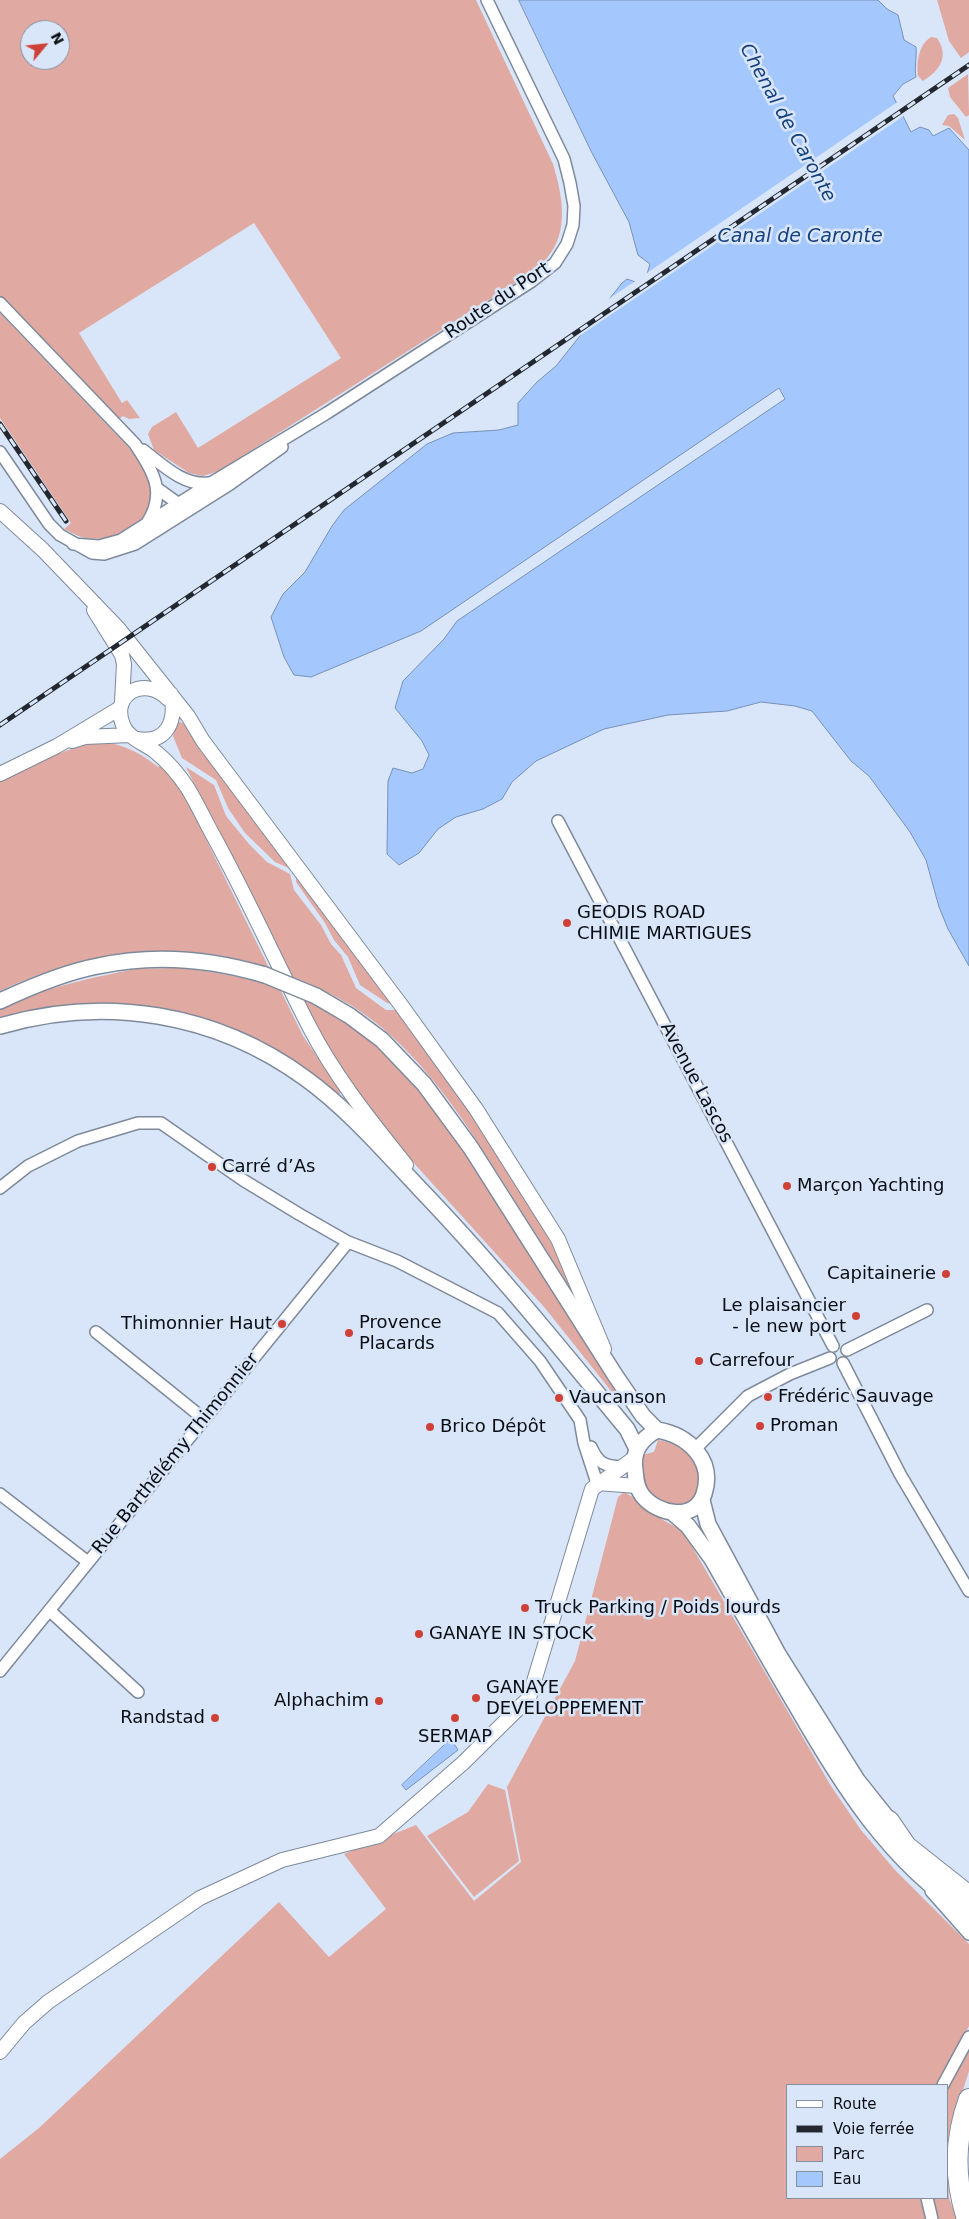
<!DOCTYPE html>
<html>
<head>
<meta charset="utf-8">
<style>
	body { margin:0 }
	#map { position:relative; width:969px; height:2219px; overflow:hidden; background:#d9e6f9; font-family:"DejaVu Sans",sans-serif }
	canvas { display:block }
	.legend { position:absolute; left:786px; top:2084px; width:162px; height:115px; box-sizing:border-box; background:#d9e6f9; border:1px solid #868f9d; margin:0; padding:6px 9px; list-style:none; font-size:15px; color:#090d13 }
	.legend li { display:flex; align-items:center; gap:10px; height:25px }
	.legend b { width:25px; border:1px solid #868f9d }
	.north { position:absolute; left:20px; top:20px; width:50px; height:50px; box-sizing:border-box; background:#d9e6f9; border:1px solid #868f9d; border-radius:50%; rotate:62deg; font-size:14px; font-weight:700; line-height:20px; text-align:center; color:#090d13 }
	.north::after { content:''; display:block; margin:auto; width:18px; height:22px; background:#cf4137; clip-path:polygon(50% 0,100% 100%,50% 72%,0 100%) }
</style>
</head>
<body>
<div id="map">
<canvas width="969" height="2219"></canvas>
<ul class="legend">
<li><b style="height:6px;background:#fff"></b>Route</li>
<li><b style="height:6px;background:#232830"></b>Voie ferrée</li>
<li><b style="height:14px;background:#e0a9a1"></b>Parc</li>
<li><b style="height:14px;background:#a4c8fd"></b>Eau</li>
</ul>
<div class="north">N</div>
</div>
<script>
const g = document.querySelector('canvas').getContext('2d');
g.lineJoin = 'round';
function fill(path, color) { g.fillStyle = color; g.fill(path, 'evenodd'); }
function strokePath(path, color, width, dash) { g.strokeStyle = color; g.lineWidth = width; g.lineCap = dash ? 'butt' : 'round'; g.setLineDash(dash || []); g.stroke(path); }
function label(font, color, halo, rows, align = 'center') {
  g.font = font + ' "DejaVu Sans",sans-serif'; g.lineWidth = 5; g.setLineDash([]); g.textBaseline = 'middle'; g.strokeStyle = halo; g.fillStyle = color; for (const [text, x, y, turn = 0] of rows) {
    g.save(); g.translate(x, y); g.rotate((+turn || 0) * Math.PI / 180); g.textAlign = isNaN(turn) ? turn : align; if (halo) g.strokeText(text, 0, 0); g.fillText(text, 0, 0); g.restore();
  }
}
fill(new Path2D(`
	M0,0H476L553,164C562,194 570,231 547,258C541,265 531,271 523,278L233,462L216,472L203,476L189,473L154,450L148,434L152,427L176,412L198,448L341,358L254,223L79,333L122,403L127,400L140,418L129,419L123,416L119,419L0,297ZM30,30H60V60H30Z
	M937,0H969V52L961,58L949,41Z
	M931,37L937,38C950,57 939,71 923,81L918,76C916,63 919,44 931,37Z
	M968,74L969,115L966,117L950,97L948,88Z
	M954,114L958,118L965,140L949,126L942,125L948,115Z
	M0,313L133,452C142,466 154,484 152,502C147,530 111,542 86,538C78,537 71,532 64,529L71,523L0,418Z
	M178,721L184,724L291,869L275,862L245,833L228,808L216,780L182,758L173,736Z
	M110,740V743C129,747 143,755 158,767L161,764L181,788L269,968C178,937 86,951 0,991V782C36,765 70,744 110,740Z
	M186,767L214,785L226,816L249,844L267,862L290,874L294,890L321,925L331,944L341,955L356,988L386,1010H396C438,1067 479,1125 517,1185C537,1218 557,1250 571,1285L569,1286C546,1250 523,1213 500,1177C464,1120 426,1061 371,1019C346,1000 318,987 288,975Z
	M296,876L392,1004L387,1003L360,985L348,957L334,940L325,923L296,882Z
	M176,968C212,971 245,977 280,989L303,1036L341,1092L338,1095L163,1011L0,1020V1008L53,988L92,978L135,969Z
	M301,998L346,1020L382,1048L410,1076L470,1158L622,1401L615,1396L545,1308L383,1129L334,1060Z
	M658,1440C680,1443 700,1459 698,1483C697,1488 697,1495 694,1498C680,1511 661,1506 650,1492C642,1481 639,1469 642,1455L654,1452Z
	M624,1492L638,1500L663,1520L683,1531L831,1786L861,1830L895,1870L969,1944V2026L939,2085H788V2198H922L928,2219H0V2159L39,2128L279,1902L329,1957L386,1909L344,1854L416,1825L474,1901L521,1862L507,1787L575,1661L618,1497Z
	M488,1784L505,1790L519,1861L474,1897L427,1836L468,1812Z
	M969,2046V2071L954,2118L948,2152V2087Z
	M948,2171L949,2198L957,2219H936L931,2198H948Z`), '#e0a9a1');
const water = new Path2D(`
	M519,0H878L887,9L898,15L904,40L916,47C917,58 914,67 916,77L903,84L893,96L911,132L920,127L929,130L933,136L949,128L969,150V966L948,929L939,907L926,860L910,832L869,776L851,761L812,711L795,706L761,702L727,711L668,715L604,729L536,761L512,782L502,799L483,809L456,817L438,829L419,853L399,865L387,854L388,781L393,768L412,773L423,769L429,755L422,741L395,708L403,681L444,639L457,621L785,399L779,388L421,631L311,677L294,675L284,657L271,617L283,594L305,572L332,526L344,510L427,444L453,433L499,430L518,425V403L537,382L556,366L622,283L627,279L641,284L647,274L650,264L638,255L629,222L592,153Z
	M451,1739L458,1750L406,1790L402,1785Z`);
fill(water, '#a4c8fd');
strokePath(water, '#7690b7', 1);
fill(new Path2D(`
	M899,101L905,115L575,339L604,302L637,280L640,281L644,275Z`), '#d9e6f9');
const minor = new Path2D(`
	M0,303L135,444C153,472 167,492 147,523
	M143,450C163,465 183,486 209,483
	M0,452L49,524L60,535L92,553L104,554L135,544L230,484L282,447
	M158,489L183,507
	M73,544L99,546L121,540L211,483L327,413L532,281L555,263L567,244L573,225L574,206L570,183L564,159L487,0
	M558,821L833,1346
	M0,1188L28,1166L78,1141L138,1123H161L243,1180L299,1214L348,1242L397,1261L498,1313L540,1361L580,1420L584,1443L597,1483
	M96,1332L204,1419
	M847,1350L927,1310
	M843,1363L900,1474L969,1591
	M591,1447C598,1463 604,1466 621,1467
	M695,1449L748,1396L790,1374L830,1358
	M0,1494L88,1562
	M50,1611L138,1692
	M0,1671L348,1242
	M931,1891L969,1934
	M943,2085L969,2037
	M927,2198L932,2219`);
const tertiary = new Path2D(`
	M0,511L43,550L118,628L188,716L203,741L401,1005L476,1109L558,1239L604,1349
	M94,610L122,655L124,664L122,702
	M168,699C145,675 110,694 123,725C128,739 147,744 157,753C169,763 179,775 187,787C197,803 205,821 214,837C248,899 277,964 309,1026C335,1077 371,1121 406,1165
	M137,739C167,744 177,721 171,694
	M72,741L85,737L130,735
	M0,774L57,746L120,708
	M597,1483L637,1486
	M0,2052L24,2023L48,2002L200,1898L282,1860L379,1836L463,1763L529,1698L592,1489L633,1459`);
const secondary = new Path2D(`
	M316,996L350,1016L382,1040L424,1084L471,1148L615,1375L643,1416L657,1430
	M0,1001C30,987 66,972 98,966C153,954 211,959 265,975
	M0,1026C105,995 216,1013 305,1078C348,1109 384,1151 420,1189C494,1266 560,1348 627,1429L637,1449
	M657,1430C688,1435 715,1460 704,1494C695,1522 657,1515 642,1495C636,1487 636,1479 635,1470C632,1451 641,1439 657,1430Z
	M702,1500L708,1524L778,1654L857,1780L896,1829
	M673,1513L688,1526L712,1559C740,1608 768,1658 797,1707C841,1784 891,1864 967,1912`);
const motorway = new Path2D(`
	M889,1821L906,1846L969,1896
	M959,1907L969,1916
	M967,2219C954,2178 954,2140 969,2099`);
strokePath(minor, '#7e8a9b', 14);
strokePath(tertiary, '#7e8a9b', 16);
strokePath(secondary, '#7e8a9b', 18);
strokePath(motorway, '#7e8a9b', 22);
strokePath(minor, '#fff', 11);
strokePath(tertiary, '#fff', 14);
strokePath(secondary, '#fff', 15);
strokePath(motorway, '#fff', 20);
const rail = new Path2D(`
	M0,424L66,521
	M0,725L969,65`);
strokePath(rail, '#232830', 5);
strokePath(rail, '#d9e6f9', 3, [9]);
const secondaryBridge = new Path2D(`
	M265,975L316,996`);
strokePath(secondaryBridge, '#7e8a9b', 18, []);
strokePath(secondaryBridge, '#fff', 15);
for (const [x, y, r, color] of [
	[567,923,5,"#cf4137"],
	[212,1167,5,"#cf4137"],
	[787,1186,5,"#cf4137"],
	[946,1274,5,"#cf4137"],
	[856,1316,5,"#cf4137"],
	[282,1324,5,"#cf4137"],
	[349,1333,5,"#cf4137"],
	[699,1361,5,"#cf4137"],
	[768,1397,5,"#cf4137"],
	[559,1398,5,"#cf4137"],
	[760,1426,5,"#cf4137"],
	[430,1427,5,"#cf4137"],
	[525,1608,5,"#cf4137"],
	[419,1634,5,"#cf4137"],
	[476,1698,5,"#cf4137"],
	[379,1701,5,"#cf4137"],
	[215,1718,5,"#cf4137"],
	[455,1718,5,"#cf4137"]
]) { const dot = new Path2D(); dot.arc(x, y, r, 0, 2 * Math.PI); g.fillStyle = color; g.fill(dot); strokePath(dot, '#d9e6f9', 2); }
label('18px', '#090d13', '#d9e6f9', [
	["Route du Port",498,301,-34],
	["Avenue Lascos",696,1083,62],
	["Rue Barthélémy Thimonnier",176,1454,-51]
]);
label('18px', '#090d13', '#d9e6f9', [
	["GEODIS ROAD",577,913],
	["CHIMIE MARTIGUES",577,934],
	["Carré d’As",222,1167],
	["Marçon Yachting",797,1186],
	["Capitainerie",936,1274,"right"],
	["Le plaisancier",846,1306,"right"],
	["- le new port",846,1327,"right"],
	["Provence",359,1323],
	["Placards",359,1344],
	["Thimonnier Haut",272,1324,"right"],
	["Carrefour",709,1361],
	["Frédéric Sauvage",778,1397],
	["Vaucanson",569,1398],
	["Proman",770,1426],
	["Brico Dépôt",440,1427],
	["Truck Parking / Poids lourds",535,1608],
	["GANAYE IN STOCK",429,1634],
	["GANAYE",486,1688],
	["DEVELOPPEMENT",486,1709],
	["Alphachim",369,1701,"right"],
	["Randstad",205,1718,"right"],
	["SERMAP",455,1737,"center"]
], 'left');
label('italic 19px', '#16417f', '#d9e6f9', [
	["Chenal de Caronte",787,123,61],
	["Canal de Caronte",800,237]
]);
</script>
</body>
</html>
